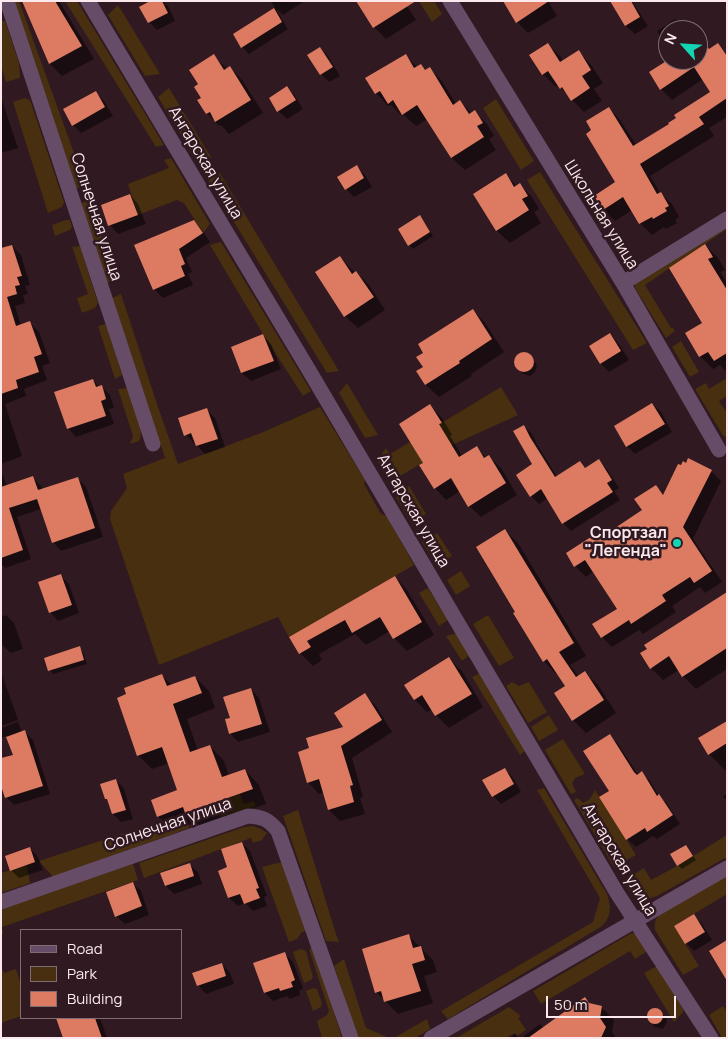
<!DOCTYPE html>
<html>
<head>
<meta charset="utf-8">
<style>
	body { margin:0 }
	#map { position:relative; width:728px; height:1039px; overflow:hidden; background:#301920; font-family:Manrope,sans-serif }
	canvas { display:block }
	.frame { position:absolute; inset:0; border:2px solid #fbe9ed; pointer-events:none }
	.legend { position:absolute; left:20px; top:929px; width:162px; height:90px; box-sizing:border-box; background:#301920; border:1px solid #816c72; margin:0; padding:6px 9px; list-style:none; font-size:15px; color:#fbe9ed }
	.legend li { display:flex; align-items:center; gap:10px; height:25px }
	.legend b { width:25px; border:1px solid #816c72 }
	.north { position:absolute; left:658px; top:20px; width:50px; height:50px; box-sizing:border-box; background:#301920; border:1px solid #816c72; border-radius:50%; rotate:296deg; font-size:14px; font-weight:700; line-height:20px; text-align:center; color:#fbe9ed }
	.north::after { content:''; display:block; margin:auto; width:18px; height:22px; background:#14d5b3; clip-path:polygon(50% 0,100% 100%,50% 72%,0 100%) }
	.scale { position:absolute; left:546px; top:996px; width:130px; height:22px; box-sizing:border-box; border:2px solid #fbe9ed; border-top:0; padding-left:6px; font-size:15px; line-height:18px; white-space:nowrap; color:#fbe9ed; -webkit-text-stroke:4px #301920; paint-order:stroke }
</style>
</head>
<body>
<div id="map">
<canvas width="728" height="1039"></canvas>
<div class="frame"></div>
<ul class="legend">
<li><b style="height:6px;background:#674c68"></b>Road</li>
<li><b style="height:14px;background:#472f0f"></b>Park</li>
<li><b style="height:14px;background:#dc7b61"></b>Building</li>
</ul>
<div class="north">N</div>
<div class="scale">50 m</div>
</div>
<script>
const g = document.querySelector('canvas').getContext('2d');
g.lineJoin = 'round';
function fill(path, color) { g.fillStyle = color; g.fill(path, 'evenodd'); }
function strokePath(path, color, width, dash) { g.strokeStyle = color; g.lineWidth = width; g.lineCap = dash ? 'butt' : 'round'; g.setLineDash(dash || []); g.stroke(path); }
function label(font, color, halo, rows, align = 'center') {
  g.font = font + ' Manrope,sans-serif'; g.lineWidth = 5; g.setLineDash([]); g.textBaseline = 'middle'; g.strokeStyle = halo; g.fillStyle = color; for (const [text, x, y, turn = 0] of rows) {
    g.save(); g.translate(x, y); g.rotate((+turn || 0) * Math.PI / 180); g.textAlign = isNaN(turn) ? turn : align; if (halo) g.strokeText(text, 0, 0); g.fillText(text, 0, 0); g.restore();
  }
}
fill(new Path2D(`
	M13,1H19L86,186L75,189Z
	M65,1H77L164,145L156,147Z
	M419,1H434L442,14L432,22Z
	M118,5L160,74L145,76L108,15Z
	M1,21H5L19,63L20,78L6,82L1,66Z
	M169,88L211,157L199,165L158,97Z
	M25,98L30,100L64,202L62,207L48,213L13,102Z
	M496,99L534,161L521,170L483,108Z
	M171,158L210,224L203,233L184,203L177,200L138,215L128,184L169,168L164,160Z
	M540,172L647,343L633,350L527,180Z
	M220,173L339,371L327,373L208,180Z
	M90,199L117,280L106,283L80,204Z
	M66,220H70L72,227L70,230L55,236L52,225Z
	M727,223V229L645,285L671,328H673L675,331L666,338L635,288V283Z
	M221,242L311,391L303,396L263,334L210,245Z
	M80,246L98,303L95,308L82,313L77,298L88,294L72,247Z
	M121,294L158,407L178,464L261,433L320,407L365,480L364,484L381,514L387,516L414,565L289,637L278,617L159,665L110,519L111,511L127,488L123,474L165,458L112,298Z
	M106,324L122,375L115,379L98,326Z
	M681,341L699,372L690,377L672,347Z
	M727,378V396L719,401L727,413V435L724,437L695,389L706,383L709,389Z
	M347,383L378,435L365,438L339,393Z
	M501,387L518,415L452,445L402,475L388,477L377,460L386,448L390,454Z
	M128,388C132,401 146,430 139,441L130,444L133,436L118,389Z
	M409,486L426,514L412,523L396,497Z
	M437,533L452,556L436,565L422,542Z
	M461,571L470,586L456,595L447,580Z
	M428,588L448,620L439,626L419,593Z
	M488,615L514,658L499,666L473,624Z
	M457,633L470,655L462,661L446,636Z
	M480,673L526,750L520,755L472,677Z
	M512,682L519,686L529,682L547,712L528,723L506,686Z
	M549,715L558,730L539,741L531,727Z
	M563,739L585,774L575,778L572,784L576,792L571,794L545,750Z
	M544,788L607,894C611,906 612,916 602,926L448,1019L441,1011L593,922L600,898L537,790Z
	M595,790L636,855L614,867L574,800L578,798L583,803L590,799Z
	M240,794L244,804L254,801L256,806L221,817L208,805Z
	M298,810L336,934L339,942L326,941L283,816Z
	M185,813L189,828L53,877L39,861Z
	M253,826L261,829L267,833L262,840L253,843L251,838L144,878L139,863L244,827Z
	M727,835V857L657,896C640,902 631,896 623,881L644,868L651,880L677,866Z
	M282,862L306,931L302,932L297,939L289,942L262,867Z
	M133,864L138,880L2,927L3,933L1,937V908Z
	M27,865L30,883L1,893V873Z
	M725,876L727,878V894L674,926L699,966L683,975L655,930C654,923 655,919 660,914Z
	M637,933L649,950L635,959L630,951L541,1004L533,991L630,934Z
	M313,947L342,1038H322L317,1021L327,1015L329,1011L309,949Z
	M301,949L306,951L313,977L311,980L304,983L293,952Z
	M344,959L366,1028L389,1038H358L334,966Z
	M1,966L4,973L16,969L21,985V1016L1,1023Z
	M657,966L684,1011L674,1022L644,973Z
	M313,988L317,989L322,1003L321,1007L313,1011L306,991Z
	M723,1006L727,1012V1038H722L709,1015Z
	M509,1007L521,1016L518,1018L526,1030L517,1036L515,1033L506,1038H456Z
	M427,1019L430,1029L415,1038H394Z`), '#472f0f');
fill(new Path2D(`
	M23,1H59L94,59L62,76L50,64Z
	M152,1H163L168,6L175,21L157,30L149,22Z
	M271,1H305L283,15L278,10L277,11L288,29L249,54L242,47L234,35L275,8Z
	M404,1L416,20L386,39L374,27Z
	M548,1L557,16L528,33L517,22Z
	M616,1H632L648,26L635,34L626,26L613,3Z
	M676,19L687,30H668V49L657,31Z
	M705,44L710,50L718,45L727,54V117L709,128L714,136L650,176L660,193L672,204L679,217L675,220L677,223L666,229L664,227L652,235L640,223L632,210L615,221L604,210L595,196L617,182L593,131L609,108L620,120L636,145L670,124L712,92L703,79L672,100L661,89L670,60H698V48Z
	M548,45L561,57L563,62L579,52L591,65L603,83L594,89L602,101L584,112L558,85L556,87L543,74Z
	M320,48L328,56L340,76L329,82L321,74Z
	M405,55L418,68L421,66L426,71L430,69L442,81L456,104L460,102L472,113L474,112L487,124L494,136L489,139L496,150L465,170L452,158L428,119L416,126L403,114L401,115L391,105L388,106L376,93Z
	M214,56L227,69L230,67L242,80L263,113L229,134L221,125L219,126L207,113L200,85Z
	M287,88L295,96L303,109L287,119L278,111Z
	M96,93L104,101L113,116L81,133L73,125Z
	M1,97L18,148L1,153Z
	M356,167L365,175L372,187L354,197L346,189Z
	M505,175L517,186L520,185L532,197L539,209L534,212L541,223L510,243L497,231L474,195Z
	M130,195L138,204L146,224L118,234L110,225L102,206Z
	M420,216L423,220L433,236L413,249L409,245Z
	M194,221L202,230L210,242L186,258L192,272L188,274L193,285L163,298L154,289Z
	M705,245L718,258L725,270L720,272L727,283V372L720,365L713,369L700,356L704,323Z
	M12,246L21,255L30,285L25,286L28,294L23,295L25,303L15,306L21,326L30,323L39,332L50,363L42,366L47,380L24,389L26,396L5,404L22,456L1,464V250Z
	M340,257L355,273L356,272L369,285L385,310L358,328L345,316Z
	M473,310L485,323L504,352L471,374L472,376L439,397L426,385L418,371L425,367Z
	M610,334L618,343L629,360L609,372L601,364L590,347Z
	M263,336L271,344L281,369L251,381L242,373L233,348Z
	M522,353L529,355L537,365L535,372L530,376L523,374L515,363L517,357Z
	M93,380L99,387L101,386L110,395L114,408L109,409L114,424L76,437L68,428Z
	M652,404L661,412L672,432L635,454L627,446Z
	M430,406L442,418L452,435L450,436L462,456L476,447L487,458L489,457L501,468L517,495L481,517L469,506L460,491L446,500L435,488L425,463Z
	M207,410L215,418L225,447L205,454L197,446L196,443H194L186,435Z
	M524,426L532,434L538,446L557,477L580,462L586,469L599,461L607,469L619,488L614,491L620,500L571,531L563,523L548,498L539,504L531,496L534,465Z
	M1,471L7,486L33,478L41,486L43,490L77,478L86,487L103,537L61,551L53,542L41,509L17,517L31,559L5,568L1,564Z
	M711,471L721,481L693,539L722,582L705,593L700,587L672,606L676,612L643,634L639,630L612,647L602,637L619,609L594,571L586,577L575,566L598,541L644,511L656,487L664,495Z
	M505,531L518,543L586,656L570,665L579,677L585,673L598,685L616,713L586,733L573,720L567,686L558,673L556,674L544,661L517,612Z
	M61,576L69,584L79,613L58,621L50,612Z
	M395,577L407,590L434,635L407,651L394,638L390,631L366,645L355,634L319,654L322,660L313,666L300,653L291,637Z
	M727,594V669L696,689L683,676L679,670L663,680L651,668Z
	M6,615L14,623L23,649L11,653L2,645L1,642V617Z
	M79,648L83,652L87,664L53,674L50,670Z
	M449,659L462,671L483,707L449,728L436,715L432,709L427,712L415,700Z
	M1,672L18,720L1,726Z
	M162,676L172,685L195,677L209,691L215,708L187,719L198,751L210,746L224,761L229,776L245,770L259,785L266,804L201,827L196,822L172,830L158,816L179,791L169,763L152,769L138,755Z
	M251,689L259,698L270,732L238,742L230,733Z
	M365,695L376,706L392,732L352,758L363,797L360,798L365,814L340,821L329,810L324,792L319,794L308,782L311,749L345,728Z
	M18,722L22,733L25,732L33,740L50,794L14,805L6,797L14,755L7,736L1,738V728Z
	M727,722V772L709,754Z
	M610,736L618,744L638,775L641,773L650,781L658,795L667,804L680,824L657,839L653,836L636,847L627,839L611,791Z
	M505,769L513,778L521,792L501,804L493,796Z
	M116,780L124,789L133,819L121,822L113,814L109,802L106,798Z
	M727,794V802L723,796Z
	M242,843L250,851L267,896L264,897L267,906L253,911L245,903L238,906L229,898L220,872L229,868Z
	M686,846L689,850L696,860L682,869L678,865Z
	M30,848L38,857L43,870L19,878L11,870Z
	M189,864L198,872L202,884L174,894L166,886Z
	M132,883L141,891L149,915L125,924L116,916Z
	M694,916L702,924L712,940L694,951L686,943Z
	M409,936L433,960L437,972L424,976L433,1003L398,1014L376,992Z
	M285,954L293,962L303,989L299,990L300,995L290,999L287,996L273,1001L265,993L255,964Z
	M222,964L230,973L234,984L206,994L198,985Z
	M585,999L590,1004L601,1007L614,1020L612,1032L616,1038H521L540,1024L544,1028Z
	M652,1009H657L666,1017L667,1022L663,1029L655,1027L648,1018L649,1013Z
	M58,1018H100L107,1038H65Z
	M515,1034L519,1038H509Z`), '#0007');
fill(new Path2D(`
	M22,1H55L82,46L49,64Z
	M150,1H162L168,13L148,23L139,7Z
	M356,1H416L373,28Z
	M503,1H549L516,23Z
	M610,1H631L640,17L625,26Z
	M274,8L282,22L241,48L233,34Z
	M698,32L709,49L718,43L727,56V98L699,117L704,124L640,164L657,194L661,192L669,206L665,208L667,211L653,219L652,217L639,224L623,197L603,210L594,196L615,182L586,134L591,130L586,121L609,107L633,146L669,124L668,123L676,118L674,115L710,92L694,67L660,90L649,72L668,60H698Z
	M548,43L560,62L579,50L591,70L582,76L590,88L571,101L562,87L560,89L548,71L542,75L529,55Z
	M320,47L333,67L320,75L307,55Z
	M214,54L224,70L230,66L251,100L215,122L210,112L206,114L197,100L201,98L194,87L198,84L189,70Z
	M406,54L414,68L421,64L425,70L430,67L453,105L460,100L469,114L475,110L483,123L477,126L484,137L451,158L417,105L402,115L393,100L388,104L380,91L375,94L365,78Z
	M287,86L296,100L277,112L269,98Z
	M96,91L105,107L72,126L63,109Z
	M357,165L364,178L345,190L337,177Z
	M506,173L514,187L520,183L528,196L522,199L529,210L496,231L473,194Z
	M130,194L138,215L108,226L101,205Z
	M420,215L430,232L408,246L398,229Z
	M194,220L203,233L179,249L185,264L181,266L185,276L153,290L134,245Z
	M705,244L713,257L708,259L727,290V353L714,361L708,352L699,357L685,333L702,323L669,268Z
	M12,245L22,276L17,277L20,285L15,286L17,294L7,297L16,326L30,321L42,354L34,357L39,372L16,380L18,388L1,394V248Z
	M340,256L352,274L356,271L374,297L344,317L315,272Z
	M473,309L492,339L459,361L460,363L425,385L416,371L423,367L416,357L423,353L418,344Z
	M610,333L621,351L600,364L589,346Z
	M263,334L274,361L241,373L231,347Z
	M514 362a10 10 0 1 1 20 0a10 10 0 1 1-20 0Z
	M93,379L96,387L102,385L106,399L101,401L106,416L67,429L54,392Z
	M652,403L665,424L626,447L614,426Z
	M430,404L442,423L439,424L459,457L477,446L484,458L489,455L506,483L468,507L451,478L434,489L419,465L423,463L399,424Z
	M207,408L218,439L196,446L191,433L184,436L178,418Z
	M524,425L530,437L555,477L580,461L585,468L599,459L612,480L607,483L613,492L562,524L541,489L530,497L516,475L532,464L513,431Z
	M688,458L712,470L683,527L712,571L694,583L690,577L662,595L666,601L631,624L629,620L601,638L592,624L617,609L585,560L574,567L566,553L594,535L597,540L642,510L634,499L656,485L663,495L678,464L681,465L683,461L686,463Z
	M33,476L38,490L78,477L95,528L52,543L37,499L9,508L23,550L1,558V487Z
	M505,529L574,643L559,652L576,677L585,671L604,700L572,721L554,693L565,686L547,659L543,662L513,613L515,612L476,547Z
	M61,574L72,605L49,613L38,582Z
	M395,576L422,622L393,639L380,617L352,633L345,620L307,641L311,647L299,654L289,637Z
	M727,592V648L682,677L669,656L650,669L640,653L647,649L644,645Z
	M80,646L84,660L48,671L44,658Z
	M449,657L472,694L435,716L422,695L414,700L404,685Z
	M162,674L167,686L195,676L202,693L173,704L190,752L210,745L222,777L245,769L253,789L185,813L183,807L157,817L151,800L177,790L162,747L137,756L117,698L126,694L124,688Z
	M251,688L262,724L229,734L225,719L230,718L223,697Z
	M365,693L382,720L341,746L353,785L350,786L354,802L328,810L319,779L307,783L298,752L309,748L306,738L343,727L334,713Z
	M727,721V743L708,755L698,738Z
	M25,730L43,786L5,798L1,786V758L13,755L6,737Z
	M610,734L634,772L637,775L642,771L657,796L659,794L673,815L647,832L645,828L626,840L599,797L609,791L583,751Z
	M505,768L514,784L492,797L482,780Z
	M116,779L126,810L112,814L107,799H105L100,784Z
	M242,842L259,888L256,889L260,898L244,904L240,894L228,898L218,871L227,867L221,849Z
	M686,845L693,856L677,866L670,854Z
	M30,847L35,862L10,871L5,856Z
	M190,863L194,876L165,886L160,873Z
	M133,882L142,906L115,917L106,892Z
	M694,914L705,932L685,944L674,926Z
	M409,934L413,948L421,946L425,960L412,964L421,991L384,1002L381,991L375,993L362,949Z
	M727,940V981L709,951Z
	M285,952L295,980L291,982L293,987L280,991L279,988L264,993L253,963Z
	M222,963L226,976L197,986L192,973Z
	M585,997L589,1003L602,1006L600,1018L606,1027L601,1038H528Z
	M647 1016a8 8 0 1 1 16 0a8 8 0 1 1-16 0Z
	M56,1018H95L102,1038H63Z`), '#dc7b61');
strokePath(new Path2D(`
	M7,1L153,444
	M450,1L623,283L719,450
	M623,283L727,219
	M1,902L248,816C263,817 268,819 278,831L351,1038
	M431,1038L727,868`), '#674c68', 15);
strokePath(new Path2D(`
	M88,1L310,372L617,893L711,1038`), '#674c68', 15);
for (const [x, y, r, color] of [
	[677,543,5,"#14d5b3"]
]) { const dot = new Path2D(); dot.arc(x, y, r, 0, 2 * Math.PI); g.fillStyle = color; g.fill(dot); strokePath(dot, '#301920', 2); }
label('16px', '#fbe9ed', '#301920', [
	["Ангарская улица",205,163,59],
	["Школьная улица",601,215,58],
	["Солнечная улица",96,217,72],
	["Ангарская улица",413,511,60],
	["Солнечная улица",168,825,-19],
	["Ангарская улица",619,860,59]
]);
label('bold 16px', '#fbe9ed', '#301920', [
	["Спортзал",667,534],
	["\"Легенда\"",667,552]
], 'right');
</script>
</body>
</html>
